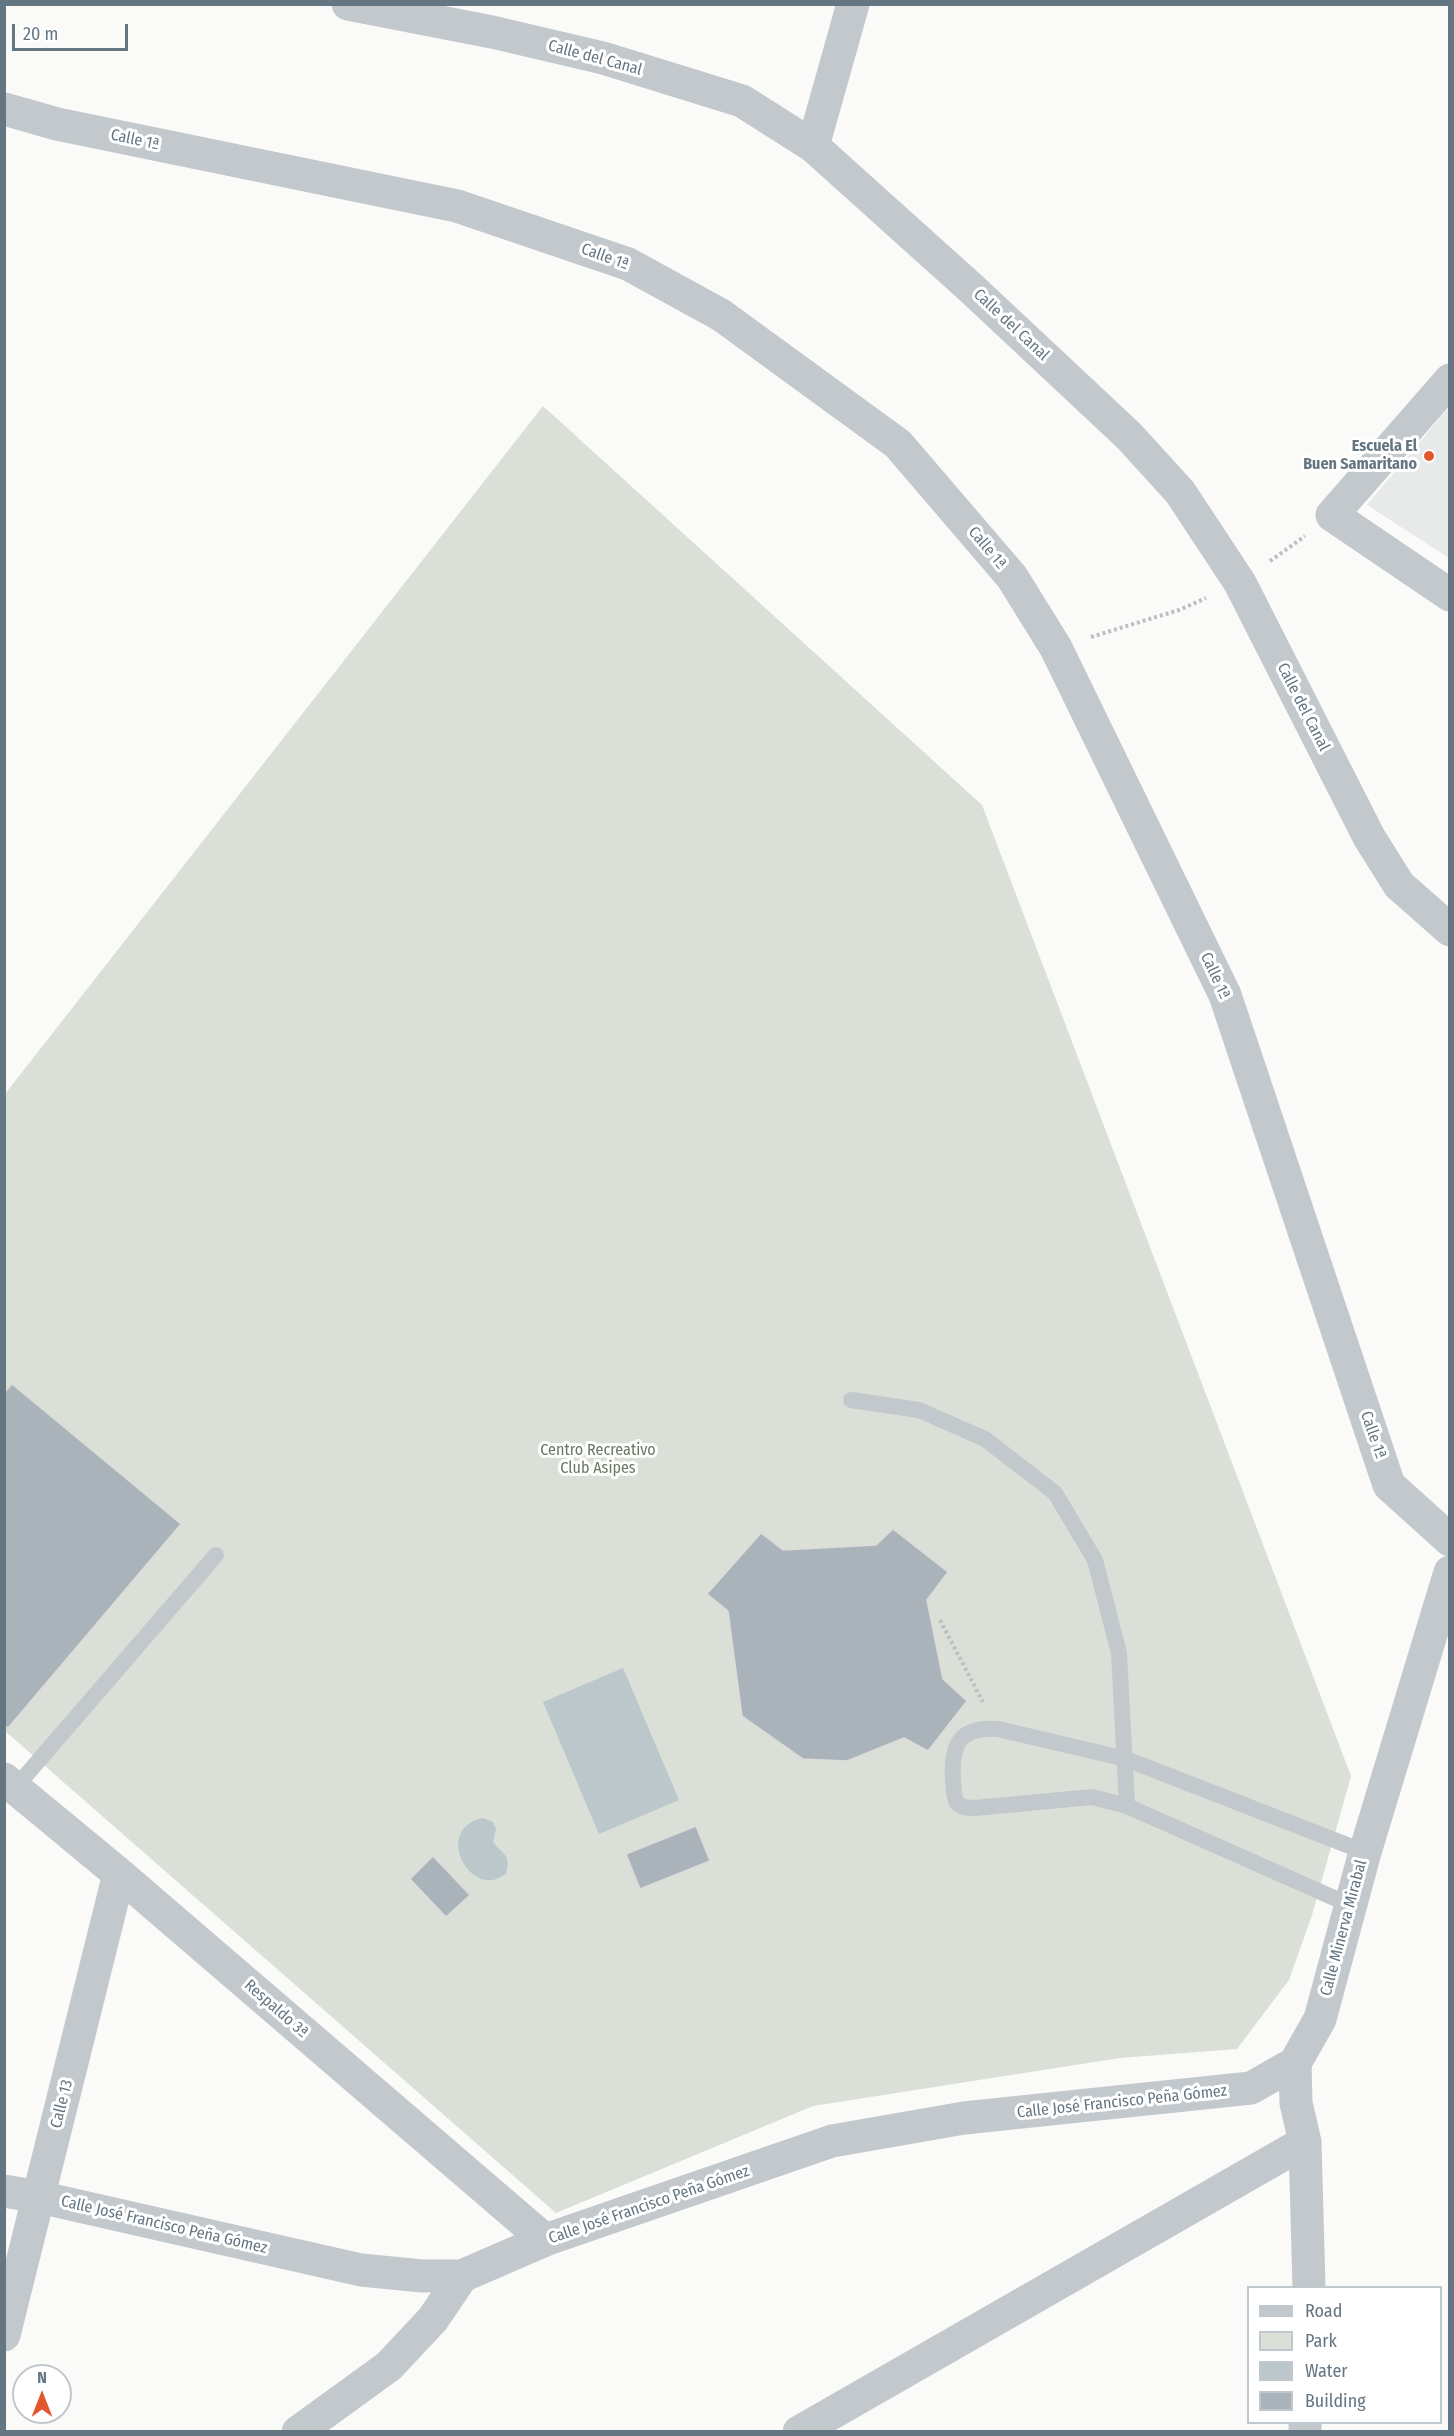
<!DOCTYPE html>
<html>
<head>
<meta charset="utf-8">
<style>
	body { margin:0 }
	#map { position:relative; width:1454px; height:2436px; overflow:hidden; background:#fafaf8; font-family:"Fira Sans Condensed",sans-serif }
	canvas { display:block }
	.frame { position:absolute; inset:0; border:6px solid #657683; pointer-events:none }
	.legend { position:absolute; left:1247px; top:2286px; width:195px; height:138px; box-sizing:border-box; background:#fff; border:2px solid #c1c8cd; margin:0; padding:8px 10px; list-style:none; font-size:18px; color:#657683 }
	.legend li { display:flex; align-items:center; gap:12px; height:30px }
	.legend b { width:30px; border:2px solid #c1c8cd }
	.north { position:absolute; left:12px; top:2364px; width:60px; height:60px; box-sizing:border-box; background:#fff; border:2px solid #c1c8cd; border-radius:50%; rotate:0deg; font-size:16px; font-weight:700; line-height:24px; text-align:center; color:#657683 }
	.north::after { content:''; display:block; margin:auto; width:21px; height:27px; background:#e4572e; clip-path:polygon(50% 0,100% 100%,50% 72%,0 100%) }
	.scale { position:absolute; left:12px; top:24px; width:116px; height:27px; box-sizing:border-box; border:3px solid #657683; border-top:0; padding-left:8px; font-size:18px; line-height:21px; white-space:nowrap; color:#657683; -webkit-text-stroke:4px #fff; paint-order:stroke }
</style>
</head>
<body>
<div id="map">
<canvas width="1454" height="2436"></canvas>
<div class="frame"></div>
<ul class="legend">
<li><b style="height:8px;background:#c3c8cc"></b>Road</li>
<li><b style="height:16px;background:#dadfd7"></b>Park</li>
<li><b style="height:16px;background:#bbc7cb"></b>Water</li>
<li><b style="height:16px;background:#aab3b9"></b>Building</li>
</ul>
<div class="north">N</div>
<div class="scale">20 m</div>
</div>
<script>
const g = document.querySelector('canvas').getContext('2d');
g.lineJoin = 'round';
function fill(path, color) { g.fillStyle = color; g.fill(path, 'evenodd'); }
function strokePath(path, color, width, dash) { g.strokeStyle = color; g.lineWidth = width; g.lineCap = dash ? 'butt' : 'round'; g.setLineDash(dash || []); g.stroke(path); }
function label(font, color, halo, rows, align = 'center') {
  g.font = font + ' "Fira Sans Condensed",sans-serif'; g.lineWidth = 6; g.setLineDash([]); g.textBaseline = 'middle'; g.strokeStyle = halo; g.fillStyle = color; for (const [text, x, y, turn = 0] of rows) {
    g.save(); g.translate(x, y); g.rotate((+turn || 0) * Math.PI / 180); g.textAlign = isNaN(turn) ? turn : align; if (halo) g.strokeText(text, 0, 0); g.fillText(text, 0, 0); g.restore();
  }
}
fill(new Path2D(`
	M1449,407L1450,558H1449L1367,505Z`), '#e8e9e9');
fill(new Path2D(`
	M543,406L982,805L1351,1776L1312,1915L1289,1980L1237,2049L1120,2058L813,2106L556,2213L5,1731V1094Z`), '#dadfd7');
fill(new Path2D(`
	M623,1668L679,1800L599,1834L543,1702Z
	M483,1818L493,1822L496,1829L493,1842C504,1856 511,1854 506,1874C502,1876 497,1879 493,1880C464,1885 437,1828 483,1818Z`), '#bbc7cb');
const building = new Path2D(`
	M12,1384L181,1524L8,1728L4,1725V1393Z
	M893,1529L948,1572L927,1600L943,1679L967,1701L928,1751L904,1738L847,1761L803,1759L742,1716L728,1611L707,1594L761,1533L783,1550L876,1545Z
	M696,1826L710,1861L640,1889L626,1854Z
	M433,1856L470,1895L446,1917L410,1879Z`);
fill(building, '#aab3b9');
strokePath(building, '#dcdcda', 1.5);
strokePath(new Path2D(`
	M1270,561L1305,536
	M1091,637L1179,610L1206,598
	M940,1620L983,1702`), '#bbbfc2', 4, [3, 3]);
strokePath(new Path2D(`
	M851,1400L919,1410L985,1439L1055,1493L1095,1560L1119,1653L1127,1806
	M15,1788L216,1555
	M1350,1905L1127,1806L1092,1797L975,1808C969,1808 962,1808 957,1803C953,1797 954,1787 953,1780C951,1745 959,1726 998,1729L1126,1759L1365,1852`), '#c3c8cc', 16);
strokePath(new Path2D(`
	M348,4L492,32L603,58L742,101L813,146L972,289L1129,436L1180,492L1240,583L1369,837L1399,885L1450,930
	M4,109L57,124L457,206L628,264L721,315L898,444L1012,577L1056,648L1225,995L1389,1485L1450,1540
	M813,146L853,4
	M1450,380L1332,515L1450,595
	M4,1779L119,1874L545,2240
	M1295,2063L1296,2103L1305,2142L1309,2288
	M4,2335L119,1874
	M298,2432L389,2366L433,2319L462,2276
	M799,2432L1305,2142
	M1305,2432V2422`), '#c3c8cc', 33);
strokePath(new Path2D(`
	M4,2191L39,2197L361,2270L422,2276H462L545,2240L832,2141L964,2118L1251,2088L1295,2063L1320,2019L1365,1852L1450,1572`), '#c3c8cc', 33);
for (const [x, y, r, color] of [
	[1429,456,6,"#e4572e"]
]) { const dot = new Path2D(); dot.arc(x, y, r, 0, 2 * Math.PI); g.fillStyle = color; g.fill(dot); strokePath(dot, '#fff', 2); }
label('16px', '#657683', '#fff', [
	["Calle del Canal",595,58,15],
	["Calle 1ª",135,140,12],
	["Calle 1ª",605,257,20],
	["Calle del Canal",1011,325,43],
	["Calle 1ª",987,548,50],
	["Calle del Canal",1303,707,63],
	["Calle 1ª",1215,976,65],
	["Calle 1ª",1373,1435,71],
	["Calle Minerva Mirabal",1344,1928,-75],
	["Respaldo 3ª",276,2009,41],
	["Calle José Francisco Peña Gómez",1122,2102,-6],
	["Calle 13",62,2104,-76],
	["Calle José Francisco Peña Gómez",649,2205,-19],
	["Calle José Francisco Peña Gómez",164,2225,13]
]);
label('bold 16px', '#657683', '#fff', [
	["Escuela El",1417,447],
	["Buen Samaritano",1417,465]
], 'right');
label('16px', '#687a64', '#fff', [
	["Centro Recreativo",598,1451],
	["Club Asipes",598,1469]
]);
</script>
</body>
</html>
